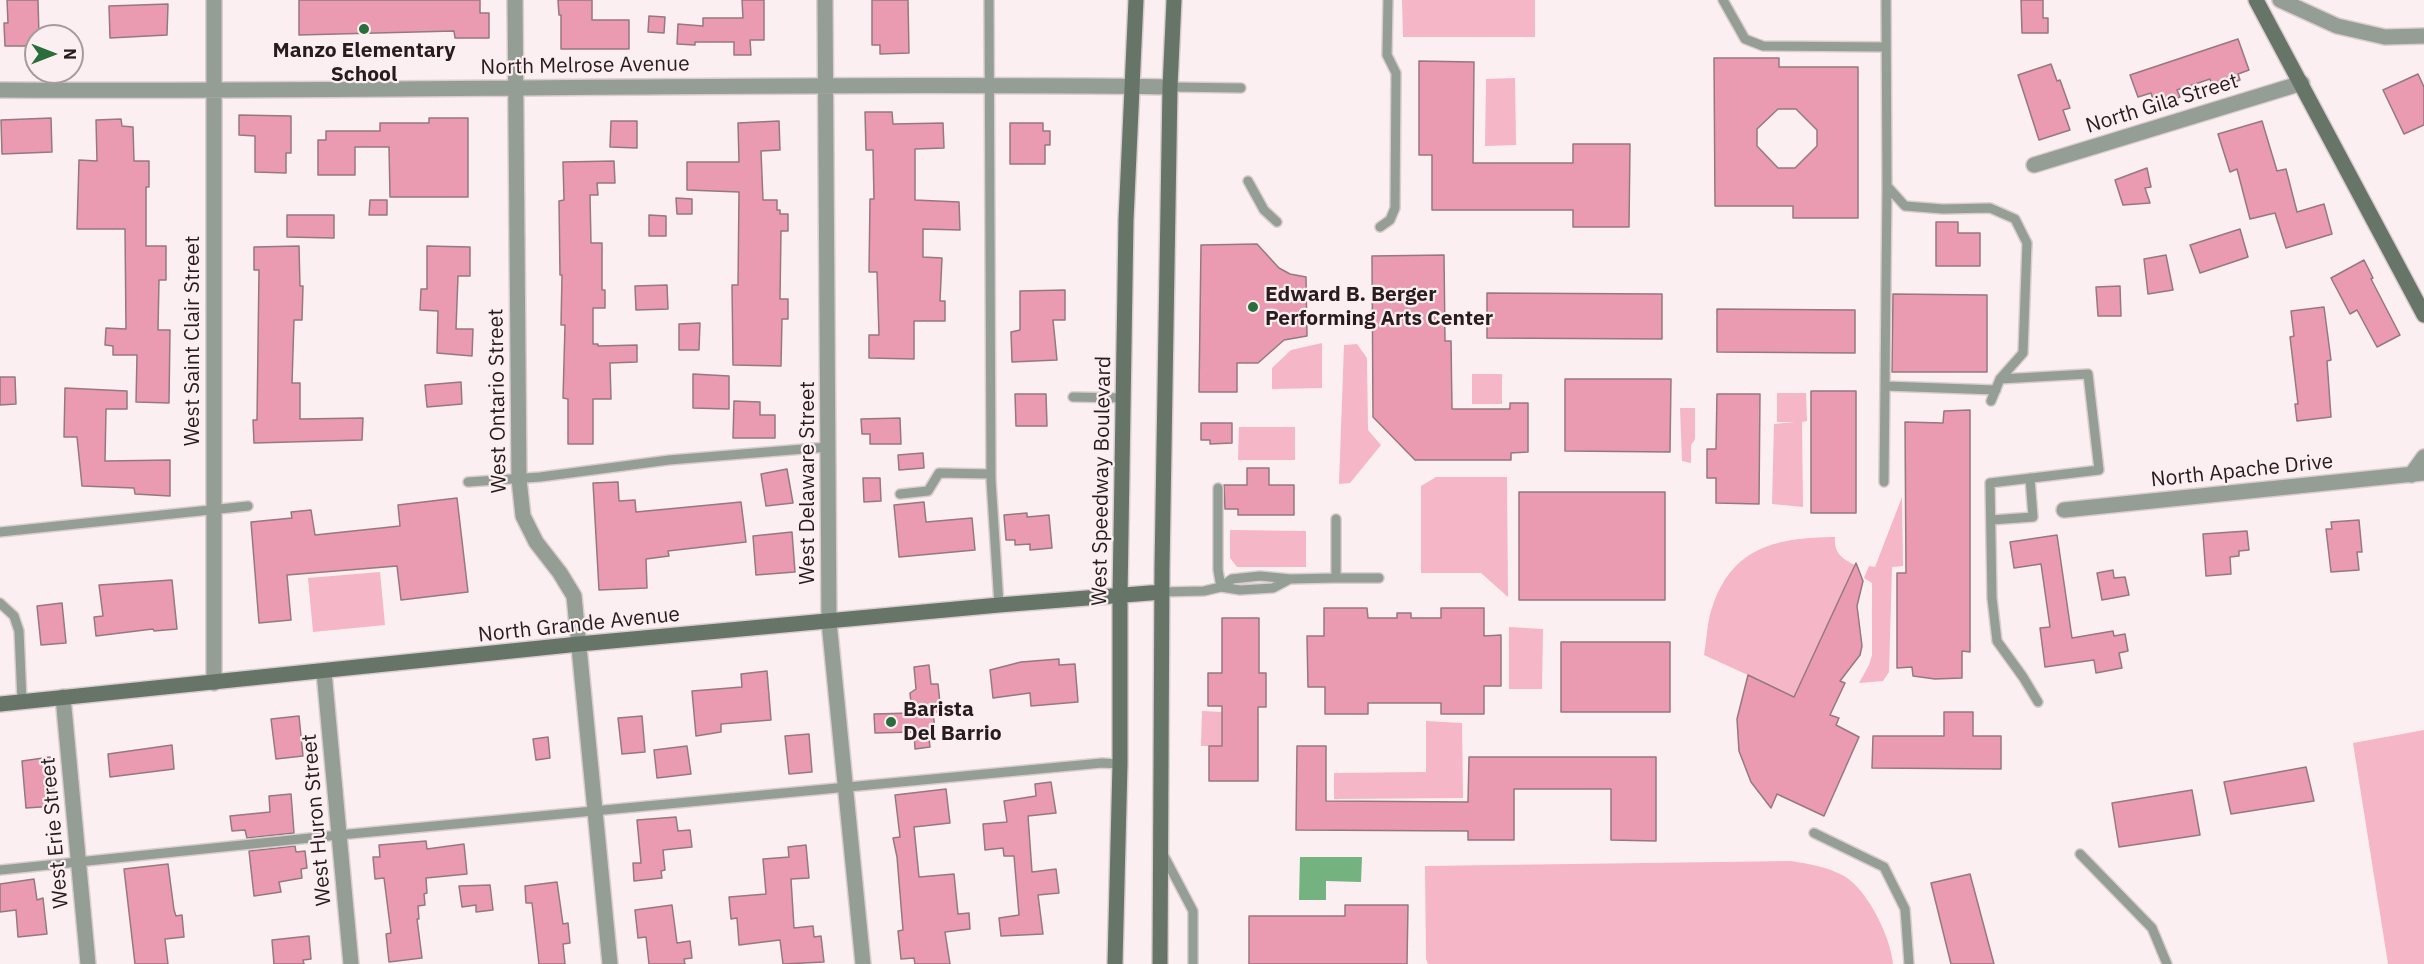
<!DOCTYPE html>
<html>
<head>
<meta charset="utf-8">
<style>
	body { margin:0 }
	#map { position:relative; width:2424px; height:964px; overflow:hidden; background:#fceff2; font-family:"IBM Plex Sans",sans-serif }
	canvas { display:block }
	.north { position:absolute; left:24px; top:24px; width:60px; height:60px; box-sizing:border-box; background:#fceff2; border:2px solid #a79b9e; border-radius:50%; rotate:90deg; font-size:16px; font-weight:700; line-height:24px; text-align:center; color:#281c1f }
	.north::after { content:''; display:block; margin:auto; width:21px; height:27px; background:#2a6f3b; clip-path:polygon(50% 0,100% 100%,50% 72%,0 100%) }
</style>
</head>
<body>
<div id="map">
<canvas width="2424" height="964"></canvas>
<div class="north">N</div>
</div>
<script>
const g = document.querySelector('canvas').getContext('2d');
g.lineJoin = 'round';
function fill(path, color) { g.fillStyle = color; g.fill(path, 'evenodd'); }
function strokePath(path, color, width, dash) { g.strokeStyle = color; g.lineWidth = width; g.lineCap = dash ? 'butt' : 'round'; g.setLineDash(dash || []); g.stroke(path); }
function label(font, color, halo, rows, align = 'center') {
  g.font = font + ' "IBM Plex Sans",sans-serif'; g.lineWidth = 4.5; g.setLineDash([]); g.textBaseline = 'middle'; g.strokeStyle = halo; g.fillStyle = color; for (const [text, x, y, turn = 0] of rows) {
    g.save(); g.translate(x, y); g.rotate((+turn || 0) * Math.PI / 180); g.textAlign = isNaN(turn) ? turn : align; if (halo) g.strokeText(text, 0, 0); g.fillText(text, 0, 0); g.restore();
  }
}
fill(new Path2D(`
	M1402,0H1535V37H1403Z
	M1515,78L1516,145L1485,146L1486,79Z
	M1322,343V388L1272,389V368L1291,350Z
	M1357,344L1367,358L1368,430L1381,445L1350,483L1339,484L1344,345Z
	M1472,374H1502V404H1472Z
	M1777,393H1806L1807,421L1802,422L1803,507L1772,504L1774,424L1795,422H1777Z
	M1680,408H1695V439L1691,445V463L1682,461Z
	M1239,427H1295V460H1238Z
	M1436,477H1507L1508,597L1481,573H1421V486Z
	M1902,497L1903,566L1892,567L1889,672L1883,681L1859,683L1869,665L1872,655V583L1864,578L1869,566L1875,567Z
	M1230,530L1306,531V567H1237L1230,558Z
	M1835,537C1834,553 1841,558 1855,565L1794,696L1704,655C1707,639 1707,620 1713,605C1734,545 1779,538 1835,537Z
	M380,572L385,625L313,632L308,578Z
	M1509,627L1543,629L1542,689H1509Z
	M1202,711L1222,712V746H1201Z
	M1426,721L1462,723L1463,798L1334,799V773L1426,772Z
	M2424,730V964H2388L2353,743Z
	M1791,861C1809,864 1828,867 1844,876C1868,890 1891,938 1893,964H1428L1426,959L1425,866Z`), '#f5b6c7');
fill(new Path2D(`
	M1300,857H1362L1361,882L1326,881V900H1299Z`), '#74b37f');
const building = new Path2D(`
	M7,0H38L39,36H36V46H5L4,23H8Z
	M299,0H480V13H489V38H455L454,31L299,35Z
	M558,0H592V20H629V49H561V15H559Z
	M742,0H764V40H750L751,55H734V42H695V45L677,44L678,24L703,26V18H743Z
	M872,0H908L909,53L880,54V45H872Z
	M2021,0H2043V18H2048V33H2022Z
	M168,4L167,35L110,38L109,6Z
	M649,16L665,17L664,33L648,32Z
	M2238,39L2249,70L2238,74L2240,80L2213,89L2210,79L2177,90L2180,97L2155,106L2151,93L2138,97L2130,75Z
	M1714,58H1779V67H1858V218H1793V206H1715ZM1778,109H1796L1817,130V146L1795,168H1778L1757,146V129Z
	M1419,61L1474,62L1473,163H1573V144H1630L1629,227H1573V210H1432V155H1419Z
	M2051,64L2057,81L2060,80L2070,108L2063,110L2070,130L2039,140L2018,75Z
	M2418,74L2424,87V125L2404,134L2383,90Z
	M865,112H892L893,124L943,123L944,148L915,149V200L959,202L960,230L923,229V257L942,258L940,301H945V321H914V359L869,358V335H879L877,272H869L870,199H874L873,150H866Z
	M239,115L291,116V153H286V173L255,172V136L239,135Z
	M51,118L52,152L2,154L1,120Z
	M429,118H468V197H390L389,147H355V175H318V140H326V131H380V123H429Z
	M121,119L122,126L133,127L134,161H149V187H146V246H166V280H159L158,330H170L169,403L136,402L137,355H113V346L105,345L106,328L126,329L125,229H77L79,160L97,161L96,120Z
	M611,121H637V148L610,147Z
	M779,121L780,150L761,151L763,200H777V210H780V214H788V231H781L780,299H788V319H782L781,366L733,365L732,285H738L739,192L687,190V162H739L738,123Z
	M2262,121L2277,171L2286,169L2297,212L2324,204L2332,234L2286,248L2275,213L2250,219L2237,169L2230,172L2218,134Z
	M1010,123H1043V131H1050V145H1045V164H1010Z
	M614,161L615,183H597L598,195H590L591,243H602V290H605V308H593V344H598V346L637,345V362L610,363L611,399H593V444H568V399L563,398L565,325H561L562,275H560L559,201L564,200L563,162Z
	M2147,168L2151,187L2145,188L2150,203L2123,205L2115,180Z
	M676,198L692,199V214H677Z
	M370,200H387V215H369Z
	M287,215H334V238L287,237Z
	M649,215L666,216V236H649Z
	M1936,222H1958V233H1980V266H1936Z
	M2240,229L2248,257L2200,273L2190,245Z
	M1257,244L1279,268L1290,274L1306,277L1307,336L1284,340L1258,363H1237V392H1199L1201,245Z
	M299,246L300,286H303L302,320H294L292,383H300V419L363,418L362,440L254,443L253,420H257L259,270H254V247Z
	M427,246L470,247V276H458L456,329H473L472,356L437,353L438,311L420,310L421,289H427Z
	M1444,255L1445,341H1451L1452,409H1510V403H1528V452L1511,453V460H1415L1373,417L1372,256Z
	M2166,255L2173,290L2148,294L2144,259Z
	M2364,260L2373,278L2371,279L2400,335L2377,347L2357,310L2350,314L2331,278Z
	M667,285L668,309L636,310L635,286Z
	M2120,286L2121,316H2098L2096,287Z
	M1065,290V320H1053L1057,360L1012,362L1011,332L1020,330V291Z
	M1487,293L1662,294V339L1487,338Z
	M1893,294L1987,295V372H1892Z
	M2324,307L2331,360L2327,361L2331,417L2297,421L2295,404H2298L2290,337L2294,336L2291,311Z
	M1717,309L1855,310V353L1717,352Z
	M700,323L699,350H679V324Z
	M693,374L729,376V409L693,408Z
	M0,377H15L16,404L0,405Z
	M1565,379H1671L1670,452L1565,451Z
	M461,382L462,404L427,407L425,385Z
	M65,388L127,391V409H106L105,461L170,460V496L135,494L134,488L82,486L77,437H64Z
	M1811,391H1856V513H1811Z
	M1015,394H1046L1047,426H1016Z
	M1717,394H1760L1759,504L1716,503V478H1707V449H1716Z
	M734,401L760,402V415H775V438H733Z
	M1970,410V652L1962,651V678L1935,679L1913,676L1912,667L1897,668V573H1906L1905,422L1943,423L1944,411Z
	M900,418L901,444H870V434H862L861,419Z
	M1201,423H1232V443L1210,444V440H1201Z
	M923,453L924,468L899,470L898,455Z
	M1247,468H1269V485H1294V515H1238V509H1225L1224,485H1247Z
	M787,469L793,503L766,506L761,474Z
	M863,478H880L881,501L864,502Z
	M618,482L619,501L635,500L636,512L741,502L746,542L668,551L669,556L646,559L647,588L599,590L593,483Z
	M1519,492H1665V600H1519Z
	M457,498L468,592L401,600L397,566L287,575L291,620L259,623L251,522L292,518L291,512L311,510L315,535L400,526L398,505Z
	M924,502L926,522L972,518L975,550L899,557L894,505Z
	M1027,513V517L1049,515L1052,548L1030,550V544L1015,545V540H1006L1004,515Z
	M2359,520L2362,552H2357L2359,570L2331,572L2326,529H2332L2331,522Z
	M2247,531L2249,550L2239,551V556L2230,557L2231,574L2206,576L2203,534Z
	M792,532L795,572L756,575L753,536Z
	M2057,535L2072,638L2113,631L2114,636L2125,634L2128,651L2119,653L2122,668L2096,673L2094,660L2045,667L2040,628L2050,627L2041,564L2014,568L2010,542Z
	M1856,563L1863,581L1857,606L1862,646L1860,655L1840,681L1845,683L1830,715L1839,718L1836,725L1859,737L1824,816L1777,794L1771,808L1751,782L1739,751L1737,719L1748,675L1794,697Z
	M2113,570L2114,578L2125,577L2129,595L2102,600L2097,573Z
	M172,580L177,629L154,631L153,629L96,636L94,617L103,616L99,585Z
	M62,603L66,643L41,645L37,606Z
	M1324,608H1367L1368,618H1397V613H1411V618H1441V608H1484V636L1501,635V686H1484V714H1441V703H1368V714H1325V687H1308L1307,636H1324Z
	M1222,618H1259V673H1266V707H1258V781H1209V746H1222V706H1208V673H1222Z
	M1561,642H1670V712H1561Z
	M1059,659V665L1075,664L1078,702L1031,706L1030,693L993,698L990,670L1021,662Z
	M929,665L931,684H938L941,712H933L935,730L928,731L930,747L915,749L914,732L875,733L874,714L912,713L910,693L916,689L914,667Z
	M767,671L771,720L721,724V732L696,736L692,691L742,687L741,674Z
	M1944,712H1973V736H2001V769L1872,768L1873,736H1944Z
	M299,716L303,756L276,759L271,719Z
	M642,716L645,752L622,754L618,718Z
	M809,734L812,772L789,774L785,736Z
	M548,737L550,758L536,760L533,739Z
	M172,745L174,769L110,777L108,754Z
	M687,746L691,774L657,778L654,750Z
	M1297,746H1326V801L1468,802L1469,757H1656V841L1611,840V789H1514V840H1468V831L1296,830Z
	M50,757L56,806L26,808L22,761Z
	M2306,767L2314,801L2231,814L2224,782Z
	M1051,782L1056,813L1028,816L1032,872L1056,869L1059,893L1038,895L1043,934L1001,936L999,918L1019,915L1014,856H1004L1003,848L985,850L983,824L1007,822L1004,801L1036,796L1035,784Z
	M946,789L950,823L914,827L919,877L954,874L958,914L969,913L970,929L945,932L950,964H915L914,958L901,959L898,931L903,930L897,857L893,838L900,837L895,795Z
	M2192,790L2200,835L2119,847L2112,803Z
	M291,794L294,833L247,838L245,830L232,831L230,816L270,812L269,796Z
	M676,817L678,831L690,830L692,847L663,850L665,870L661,871L662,878L634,881L633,863H641L637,820Z
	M426,841L427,849L464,844L467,874L426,878L427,893L424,894L425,905L418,906L419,919H417L422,958L389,962L386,934L391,933L384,878L375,879L373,857H380L379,845Z
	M806,845L809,878L791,879L794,928L813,926L814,937L821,936L824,962L783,964L780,940L739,945L737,918L731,919L729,897L766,894L763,859L789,857L788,847Z
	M295,846L296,852L305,851L307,868L301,869L302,878L279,882L281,892L254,896L249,851Z
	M168,864L174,910L176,916L182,915L184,937L165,939L168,964H135L124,869Z
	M1970,874L1994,964H1951L1931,883Z
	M34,879L37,900L43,898L47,934L18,937L16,910L0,912V884Z
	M557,882L563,924L568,923L570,943L563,944L565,964H539L532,903H526L525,886Z
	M490,885L493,910L476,912V905L462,907L459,886Z
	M672,905L677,943L690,941L692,958L684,959L685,964H649L646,937L638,938L635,910Z
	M1345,905H1408L1407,964H1249V916H1345Z
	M309,936L311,959L303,960L304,964H274L272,940Z`);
fill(building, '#ea9ab1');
strokePath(building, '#967880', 1.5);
const lane = new Path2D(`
	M989,0L991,480L999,605
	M1723,0L1745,39L1763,46L1886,47
	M1886,0L1887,186L1905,206L1943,209L1990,208L2015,219L2027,243L2023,353L2000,379L1991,401
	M1170,87L1241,88
	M1248,181L1264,210L1277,222
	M1380,227L1390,220L1395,208L1396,73L1387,55L1388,0
	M2000,379L2088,374L2099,470L1990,483L1992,598L1997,641L2023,677L2038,702
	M1885,386L1996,390
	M1073,397L1124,398
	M468,482L540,477L669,460L828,447
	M1884,482L1887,186
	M1218,488V570L1221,587
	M900,494L928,491L939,473L991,474
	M1991,520L2033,517L2030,478
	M0,532L248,506
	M1336,578H1379
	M1290,579L1336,578V519
	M1162,592L1204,591L1221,587L1232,579L1260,576L1290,579L1273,588L1240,590L1221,587
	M0,603L14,616L19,631L22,701
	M1814,833L1884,867L1905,909L1909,964
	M1163,854L1193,911V964
	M2080,854L2152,928L2167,964
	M0,870L339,835L1102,763L1120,764`);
const street = new Path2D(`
	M515,0L519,479L523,516L536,542L560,573L574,596L610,964
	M825,0L829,622L863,964
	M2280,0L2337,26L2385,37L2424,36
	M0,90C390,92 780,82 1170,87
	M2034,165L2302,83
	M2411,475L2424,457
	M2064,510L2424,473
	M324,672L351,964
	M214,683V0
	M63,697L88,964`);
const secondary = new Path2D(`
	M2256,0L2424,315
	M0,704L579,644L999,605L1162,592
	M1115,964L1120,764V596L1126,220L1136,0
	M1160,964L1162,568L1170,87L1174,0`);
strokePath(lane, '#dacdd0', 12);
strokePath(street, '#dacdd0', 18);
strokePath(secondary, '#dacdd0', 18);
strokePath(lane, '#949e95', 9);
strokePath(street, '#949e95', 15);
strokePath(secondary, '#677569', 15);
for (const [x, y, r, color] of [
	[364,29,6,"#2a6f3b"],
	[1253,307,6,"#2a6f3b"],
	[891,722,6,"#2a6f3b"]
]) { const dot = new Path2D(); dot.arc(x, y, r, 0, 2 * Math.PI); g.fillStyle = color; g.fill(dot); strokePath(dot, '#fceff2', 2); }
label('bold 21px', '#281c1f', '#fceff2', [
	["Manzo Elementary",364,51,"center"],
	["School",364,75,"center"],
	["Edward B. Berger",1265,295],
	["Performing Arts Center",1265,319],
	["Barista",903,710],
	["Del Barrio",903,734]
], 'left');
label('21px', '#281c1f', '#fceff2', [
	["North Melrose Avenue",585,66,-1],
	["North Gila Street",2162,104,-17],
	["West Saint Clair Street",193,341,-90],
	["West Ontario Street",498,401,-91],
	["North Apache Drive",2242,471,-6],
	["West Speedway Boulevard",1102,481,-89],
	["West Delaware Street",808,483,-90],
	["North Grande Avenue",579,625,-6],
	["West Huron Street",317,820,-95],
	["West Erie Street",55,833,-95]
]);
</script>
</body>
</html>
